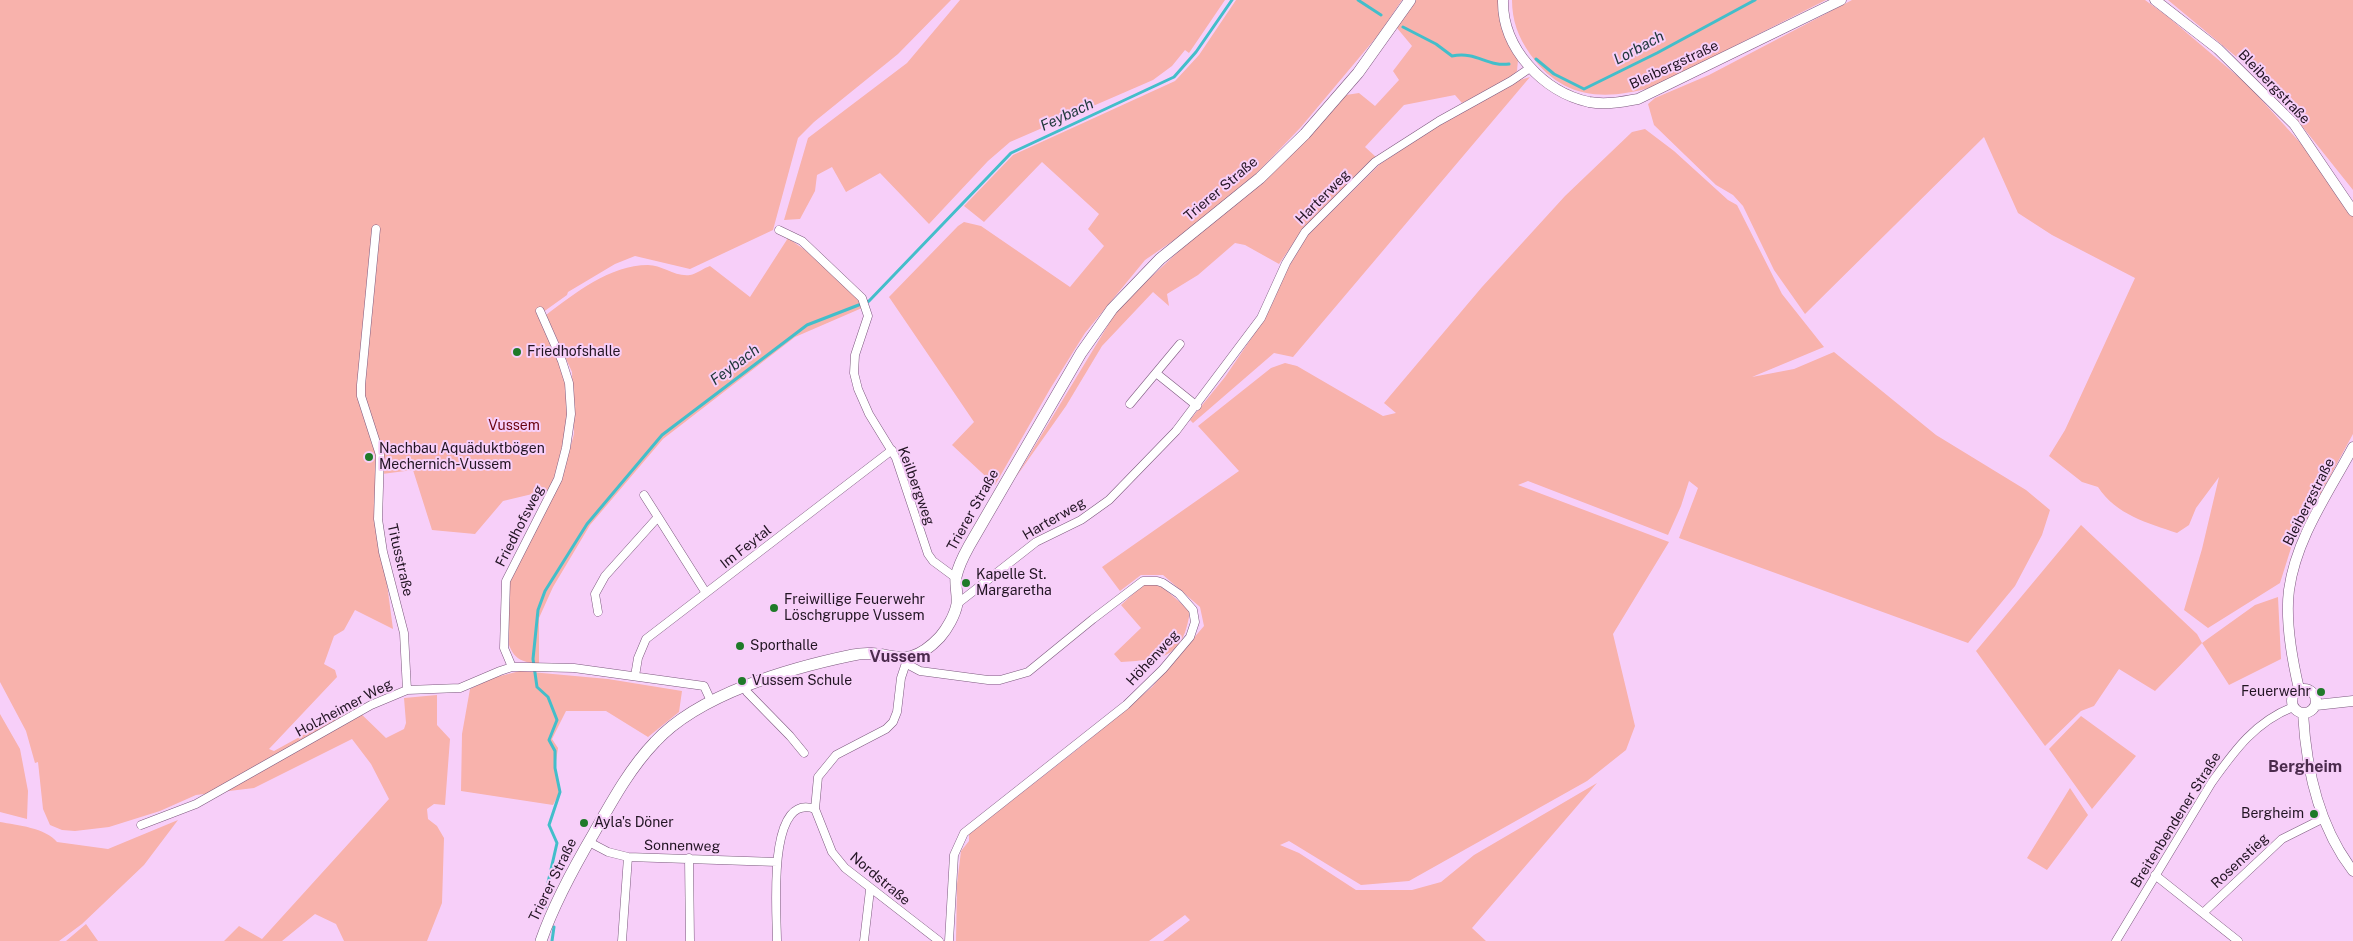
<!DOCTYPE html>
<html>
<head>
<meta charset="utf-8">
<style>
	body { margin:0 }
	canvas { display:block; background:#f7cff9 }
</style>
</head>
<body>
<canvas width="2353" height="941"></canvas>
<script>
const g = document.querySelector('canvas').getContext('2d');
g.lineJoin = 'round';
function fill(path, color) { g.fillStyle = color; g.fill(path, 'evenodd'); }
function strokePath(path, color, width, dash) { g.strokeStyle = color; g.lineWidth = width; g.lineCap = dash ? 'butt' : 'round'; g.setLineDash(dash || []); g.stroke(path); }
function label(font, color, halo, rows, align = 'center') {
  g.font = font + ' "Public Sans",sans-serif'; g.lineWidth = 4; g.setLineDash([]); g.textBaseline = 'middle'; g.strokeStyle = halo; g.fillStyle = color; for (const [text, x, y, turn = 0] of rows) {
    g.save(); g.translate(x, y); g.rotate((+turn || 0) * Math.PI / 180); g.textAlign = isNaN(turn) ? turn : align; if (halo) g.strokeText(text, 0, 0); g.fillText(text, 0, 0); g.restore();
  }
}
fill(new Path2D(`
	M0,0H951L898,54L814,122L798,138L773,230L690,269L635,256L615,264L568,292L567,295L539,315C547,333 565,367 567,384C572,417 565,460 549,490L503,501L475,534L432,530L413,470L382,474L381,539L393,629L355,610L344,630L334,636L324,664L335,670L337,677L269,749L274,751L354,707L386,738L404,729L406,723L404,698L437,695V725L450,739L445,805L434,804L427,809L428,819L437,826L444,838L442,903L427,941H344L336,924L315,914L282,941H224L239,926L262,939L389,799L371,764L352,739L254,788L196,795L160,811L109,827L75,831L62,830L50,825L43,809L38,762L35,763L26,731L0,682Z
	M960,0H1225L1189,53L1185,50L1172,66L1153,80L1010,142L988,161L929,224L880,173L846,192L832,167L817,175L815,191L800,219L784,220L808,138L907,63Z
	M1236,0H1402L1379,34L1301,127L1256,174L1183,234L1145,260L1085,333L1050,389L995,485L952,445L974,422L889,297L958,226L964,222L981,226L1070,287L1104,246L1088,229L1099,214L1042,162L984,222L964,206L1013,155L1175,81L1199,55Z
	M1416,0H1500L1511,50L1518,60L1517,71L1509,79L1462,103L1455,95L1404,105L1365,147L1376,157L1301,232L1279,264L1245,245L1235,243L1198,275L1167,294L1169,306L1153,292L1102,346L1066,406L1016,477L1119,307L1346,95L1359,93L1375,106L1399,80L1393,71L1412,46L1397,28Z
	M1512,0H1826L1653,87C1603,101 1562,99 1530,54C1518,37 1512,20 1512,0Z
	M1852,0H2145L2167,16L2248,85L2305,148L2353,212V434L2291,548L2280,583L2208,628L2184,610L2202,549L2219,477L2196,508L2189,525L2177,533C2148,523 2116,515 2098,487L2082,482L2049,456L2065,430L2135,278L2052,235L2018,213L1984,137L1805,314L1774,270L1743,206L1733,195L1716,185L1654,125L1648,104L1655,98L1709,75Z
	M2168,0H2353V190L2282,101L2257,74Z
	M1530,77L1293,357L1274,353L1193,423L1190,420L1225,377L1263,321L1274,300L1282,278L1307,236L1380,164L1446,120L1520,80Z
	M1645,129L1674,151L1728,200L1737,205L1782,294L1824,347L1752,377L1794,369L1834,352L1936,435L2026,490L2050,510L2042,535L2015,586L1968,643L1679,538L1698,488L1689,481L1681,506L1668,535L1528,481L1518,485L1669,542L1613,634L1635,726L1626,750L1587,781L1409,881L1361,885L1289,841L1280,845L1299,853L1356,890H1412L1441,882L1474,855L1597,783L1472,928L1486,941H1163L1190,920L1185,915L1149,941H956L957,884L961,851L969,841V834L1079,748L1152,687L1204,626L1200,607L1163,575H1141L1120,591L1102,567L1239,471L1198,426L1271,368L1285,363L1297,366L1383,416L1396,413L1384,403L1482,287L1565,196L1632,132Z
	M788,238C811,255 853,280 862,308L795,337L663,439L590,525L553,587L539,618V664C524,662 515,661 509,645V581L561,481L574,434L572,372L546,315C575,293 610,265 648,265C662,265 675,277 690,275C696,274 704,268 710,266L750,297Z
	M2081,525L2197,634L2202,643L2255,605L2278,597L2281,659L2229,685L2202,643L2155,691L2119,669L2094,706L2081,711L2045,746L1976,651Z
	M1144,584H1159L1190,611C1183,658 1165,659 1121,662L1114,654L1141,628L1121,605Z
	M520,671L608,679L682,691L679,712L648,737L606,711H566L552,739L558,748L555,768L560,792L553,805L461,791L462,734L470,689L492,678Z
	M0,714L20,749L28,791L27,819L0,812Z
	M2081,716L2136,756L2092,809L2049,749Z
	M2070,788L2088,815L2047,870L2027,858Z
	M178,820L144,865L82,924L59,941H0V822C17,825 46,828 57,842L108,849Z
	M86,924L98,941H66Z`), '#f8b2ac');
strokePath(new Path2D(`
	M1358,0L1381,15
	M1403,27L1436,44L1452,56C1477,51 1487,67 1509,64
	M1536,59L1554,74L1584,89L1657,53L1755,0
	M545,907L544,900L557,843L549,825L560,792L555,768V751L549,740L557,720L548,697L537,687L533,659L538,610L545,591L587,524L662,435L807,325L869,301L1011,153L1174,77L1196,52L1232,0
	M552,941L554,927`), '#43beca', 3);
const minor = new Path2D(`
	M376,229L361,385V396L380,455L378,519L383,552L404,633L407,690
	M779,230L802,241L862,298L868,316L855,355L854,373L858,389L869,414L896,458L928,554L933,561L956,578
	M1156,373L1197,406
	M1130,404L1180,344
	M644,495L658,517
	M957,604L1036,542L1081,520L1109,500L1176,431L1261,318L1286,263L1305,232L1375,162L1439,121L1511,81L1530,68
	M598,612L595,594L605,576L658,517L706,593
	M907,660L901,678L897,712L893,722L886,729L836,755L818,777L815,809L832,852L845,868L939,941
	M907,664L920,671L988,680H1000L1028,672L1093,619L1143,581H1157L1163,583L1179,594L1193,610L1195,622L1190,637L1163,669L1126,705L964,833L954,855L949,941
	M512,667L504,648L506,581L558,479L566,448L571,414L569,383L562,361L540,311
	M635,676L638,658L646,639L892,450
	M745,686L747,692L790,736L804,753
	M141,825L196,804L371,705L407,690L460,688L500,671L512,667H530L574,668L704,686L711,701
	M589,842L608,852L628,857L777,862
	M689,858L690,941
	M2155,875L2238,941
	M2203,913L2282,839L2324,818
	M622,941L628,857
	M777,941C777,915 766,791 815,809
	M864,941L870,890
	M2116,941L2212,782C2235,750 2255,722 2293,707`);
const tertiary = new Path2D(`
	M1503,0C1502,48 1543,92 1589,102C1605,105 1622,102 1638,99L1841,0
	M2155,0L2218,49L2294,124L2353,211
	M2292 701a12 12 0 1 1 24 0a12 12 0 1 1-24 0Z
	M2299,689C2292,659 2285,621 2289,590C2296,538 2329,492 2353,447
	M2316,705L2353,701
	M2303,713C2306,768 2319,827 2353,871`);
const secondary = new Path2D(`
	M541,941C554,903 574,867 594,833C612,801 630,768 655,742C699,694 790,668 853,655C891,647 904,675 940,637C947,629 955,615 957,604C958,595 955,586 956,577C958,567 964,555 969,546L1081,353L1112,309L1160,259L1260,178L1305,134L1358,73L1410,0`);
strokePath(minor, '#7c597e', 9);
strokePath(tertiary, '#7c597e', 11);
strokePath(secondary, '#7c597e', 12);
strokePath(minor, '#fff', 8);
strokePath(tertiary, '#fff', 10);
strokePath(secondary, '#fff', 11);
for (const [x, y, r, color] of [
	[517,352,5,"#1f7a29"],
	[369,457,5,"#1f7a29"],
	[966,583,5,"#1f7a29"],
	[774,608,5,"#1f7a29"],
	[740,646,5,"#1f7a29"],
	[742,681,5,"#1f7a29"],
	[2321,692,5,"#1f7a29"],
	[2314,814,5,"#1f7a29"],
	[584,823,5,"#1f7a29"]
]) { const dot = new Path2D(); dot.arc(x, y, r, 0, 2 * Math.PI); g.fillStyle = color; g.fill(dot); strokePath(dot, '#f7cff9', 2); }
label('14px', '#221423', '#f7cff9', [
	["Bleibergstraße",1674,65,-25],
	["Bleibergstraße",2274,87,46],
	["Trierer Straße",1221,189,-40],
	["Harterweg",1323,197,-45],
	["Keilbergweg",916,486,70],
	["Bleibergstraße",2309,502,-63],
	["Trierer Straße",973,510,-61],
	["Harterweg",1054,519,-30],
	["Friedhofsweg",520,526,-63],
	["Im Feytal",746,547,-38],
	["Titusstraße",400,560,77],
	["Höhenweg",1153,658,-47],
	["Holzheimer Weg",344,708,-28],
	["Breitenbendener Straße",2176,820,-58],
	["Sonnenweg",682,846,1],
	["Rosenstieg",2240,861,-43],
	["Nordstraße",880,879,40],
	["Trierer Straße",553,880,-64]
]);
label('14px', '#221423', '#f7cff9', [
	["Friedhofshalle",527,352],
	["Nachbau Aquäduktbögen",379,449],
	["Mechernich-Vussem",379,465],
	["Kapelle St.",976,575],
	["Margaretha",976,591],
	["Freiwillige Feuerwehr",784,600],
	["Löschgruppe Vussem",784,616],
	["Sporthalle",750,646],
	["Vussem Schule",752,681],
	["Feuerwehr",2311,692,"right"],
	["Bergheim",2304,814,"right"],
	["Ayla's Döner",594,823]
], 'left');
label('14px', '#69020e', '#f7cff9', [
	["Vussem",514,426]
]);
label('italic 15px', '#1c3639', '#f7cff9', [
	["Lorbach",1639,48,-28],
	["Feybach",1067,115,-25],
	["Feybach",735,365,-37]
]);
label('bold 16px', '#4b2b4d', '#f7cff9', [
	["Vussem",900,657],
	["Bergheim",2305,767]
]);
</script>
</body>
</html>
